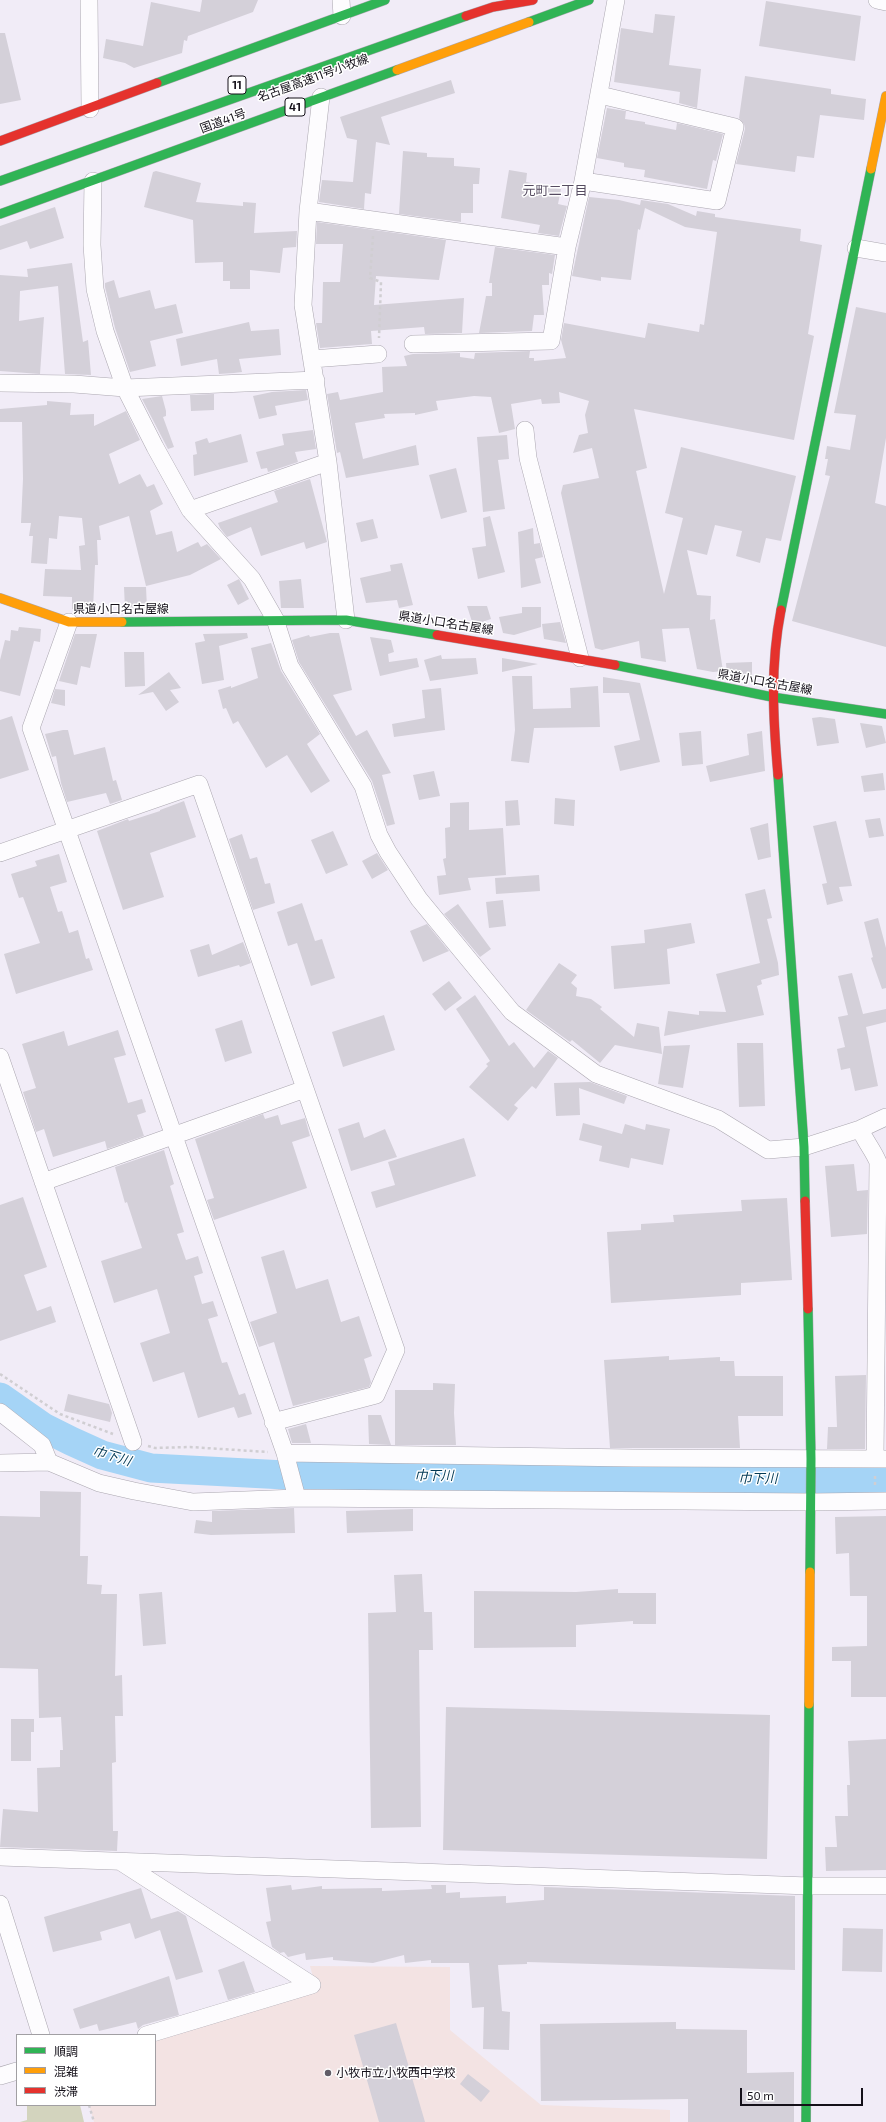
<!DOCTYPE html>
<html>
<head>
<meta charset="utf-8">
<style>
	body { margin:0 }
	#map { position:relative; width:886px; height:2122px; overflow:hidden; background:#f1ecf7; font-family:"Exo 2","Noto Sans JP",sans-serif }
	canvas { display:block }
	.legend { position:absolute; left:16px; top:2034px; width:140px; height:72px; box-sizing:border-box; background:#fff; border:1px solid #a19fa3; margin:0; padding:5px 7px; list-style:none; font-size:12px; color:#141019 }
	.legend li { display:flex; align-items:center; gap:8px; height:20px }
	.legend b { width:20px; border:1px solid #a19fa3 }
	.scale { position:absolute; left:740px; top:2088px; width:123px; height:18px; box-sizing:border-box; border:2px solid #141019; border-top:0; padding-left:5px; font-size:12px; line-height:14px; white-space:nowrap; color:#141019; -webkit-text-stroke:3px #fff; paint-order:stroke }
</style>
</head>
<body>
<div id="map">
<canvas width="886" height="2122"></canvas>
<ul class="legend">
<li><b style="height:5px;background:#30b455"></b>順調</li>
<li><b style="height:5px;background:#ff9f0a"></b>混雑</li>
<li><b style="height:5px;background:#e5322d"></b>渋滞</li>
</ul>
<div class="scale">50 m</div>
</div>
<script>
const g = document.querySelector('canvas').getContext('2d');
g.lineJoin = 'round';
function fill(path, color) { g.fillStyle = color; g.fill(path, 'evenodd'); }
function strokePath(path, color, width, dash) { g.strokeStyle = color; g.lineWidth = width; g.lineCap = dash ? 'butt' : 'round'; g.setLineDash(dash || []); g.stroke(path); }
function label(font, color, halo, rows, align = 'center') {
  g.font = font + ' "Exo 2","Noto Sans JP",sans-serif'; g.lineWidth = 3; g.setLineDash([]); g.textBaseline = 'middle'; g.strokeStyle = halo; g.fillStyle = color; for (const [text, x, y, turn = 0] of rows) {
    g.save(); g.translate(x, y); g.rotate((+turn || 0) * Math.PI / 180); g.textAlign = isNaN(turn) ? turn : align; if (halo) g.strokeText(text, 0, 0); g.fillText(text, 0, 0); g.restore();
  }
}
fill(new Path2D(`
	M310,1966L450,1967V2030L541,2105L670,2110V2122H94L89,2105H155V2041L317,1992Z`), '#f3e3e3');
fill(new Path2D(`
	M27,2105H80L84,2122H20L27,2120Z`), '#d3d4be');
strokePath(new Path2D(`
	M0,1397L43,1427L71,1441L102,1455L151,1468L285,1475L886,1480`), '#a5d4f6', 29);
fill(new Path2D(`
	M202,0H258L253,12L188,36L187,41L184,40L182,53L134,68L125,63L103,58L106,39L143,46L151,2L200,12Z
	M766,1L861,16L855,61L759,46Z
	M655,14L675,16L669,65L701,69L697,108L679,103L680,92L614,82L621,28L653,33Z
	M0,33H5L21,100L0,104Z
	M745,76L831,89V94L866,99L864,120L820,115L814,158L797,156L795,172L736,164L745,129L744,124L739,118Z
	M451,80L455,93L381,117L390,145L376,142L371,194L365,193L364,209L319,202L322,180L353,182L357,140L347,138L340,117Z
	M607,108L626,111L625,119L645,122V124L676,130L677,123L723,134L716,161L713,160L707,189L644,177L645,170L624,167V163L597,158Z
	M403,151L427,153V157L454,158V166L480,168L479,184H473V213H461V222L399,214Z
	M509,170L527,173L526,182L561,189L558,204L567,206L559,236L538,233L540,225L501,218Z
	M156,171L201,183L196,202L243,206V202L256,203L254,233L297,231L296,247L283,248L280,273L250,270V289H230V281H223V262L195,263L193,220L144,207L153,172Z
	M589,197L619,200L640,205L641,200L668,204L696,216L697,211L715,214V217L801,229L800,241L822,245L808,334L814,336L794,440L634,409L647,468L636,471L664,594L683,518L665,513L681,447L796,476L781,541L766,538L760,563L736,556L742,531L715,525L707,555L687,550L697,595L711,596L710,620L715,619L723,671L713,672L697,669L689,628L662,629L666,662L641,658L639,641L602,650L595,648L561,493L563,485L599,478L592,448L573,453L579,435L588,433L585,415L589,401L559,392L560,403L542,404L541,399L511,404L515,429L499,433L491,397L474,396L436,401L438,410L415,415V413L384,414L385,418L355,423L363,459L416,445L419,465L346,478L340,452L337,453L327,394L338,392L340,400L383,392L382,367L407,366L404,356L413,354L460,353V357L474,359L475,353L530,351L529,358H534V361L566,358L561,340L564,323L645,338L648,323L699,332L700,324L704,325L717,232L685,227L645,208L640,230L638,229L631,280L601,277V281L572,276Z
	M55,207L64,238L30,249L27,241L0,250V226Z
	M317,222L446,240L439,280L376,276L374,305L464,298L462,333L425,334L424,327L371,331L372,344L320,348L316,323H322L323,282H340L343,244H316Z
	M495,247L555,255L552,274L549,273V285H542L544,315H534L532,331L479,333L486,296H492V283H489Z
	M72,263L83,342L88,340L91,375L65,374L58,286L20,291L19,321L44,317L40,374L0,371V275L28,277L27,269Z
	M114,280L119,298L150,290L155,309L176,304L183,333L150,341L156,366L130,372L115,328L105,287V283Z
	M856,307L886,313V438L875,503L886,506V647L792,621L830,476L825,475L828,459H825L827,446L850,450L856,415L834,413Z
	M249,322L251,331L279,329L281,355L239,359L242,372L234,373L219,374L217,359L181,366L176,339Z
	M306,390L308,400L275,406L277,415L259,419L253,396L272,392Z
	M214,394V410L191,411L190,395Z
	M162,396L166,411V416L163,417L174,447L168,449L142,399Z
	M47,401L71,403L70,415L94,414V426L126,411L140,440L109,454L119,484L140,474L147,487L154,484L163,504L150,511L156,535L172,531L177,552L198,542L201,547L207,544L221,559L190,575L146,586L129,516L99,526L101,540H97L98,565H95L93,609H72V597L43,596L45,569L81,570L79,546L85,545L82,518L59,516L57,539L49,538L47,564L31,563L33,536H29L31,523H21L23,479L22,422H0V409L47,405Z
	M313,430L316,449L295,452L298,462L268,472L267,468L261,469L256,452L284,445L282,434Z
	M241,434L248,462L194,476L193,455L197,454L195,442L207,438L209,443Z
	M507,435L509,459L498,460L505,509L483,512L477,437Z
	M456,468L467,512L441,519L429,475Z
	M310,479L327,542L306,549L304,542L261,556L251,527L227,537L220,528L218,523L278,502L274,491Z
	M490,516L505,572L478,579L472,548L486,546L483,518Z
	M373,519L378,538L361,542L356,523Z
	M533,528L534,544L540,543L543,557L535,559L541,583L521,588L518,532Z
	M402,563L413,605L399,608L397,600L366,603L360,578L391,571L390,565Z
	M239,579L249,599L238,605L227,585Z
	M301,579L304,608H281L279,581Z
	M124,587H146L147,608L125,609Z
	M467,606H487L491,619L473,625Z
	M522,607H541V627L514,635L503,633L499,617L522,613Z
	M560,622L566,643L544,639L542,624Z
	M19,627L41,629L40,642L34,641L20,696L0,691V660L5,640L10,641L11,630L18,631Z
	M247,633L248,638L219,646L224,680L202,684L195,643L205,641L203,634Z
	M330,633H339L352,690L333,695L356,736L367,730L391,773L382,775L395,824L387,826L372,781L299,662L292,640L309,635L310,637Z
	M75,634H97L90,668L81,666L77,685L59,681Z
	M370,637L391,640L394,652L388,654L389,662L417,658L419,667L380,676Z
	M271,643L281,671L320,734L307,744L330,781L311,793L287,755L266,768L238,721L233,724L226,708L223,709L218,690L231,686V688L258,678L251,648Z
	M124,652H144L145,686L125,687Z
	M441,655L442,659L476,658L478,674L430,681L424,660Z
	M502,658L538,664L502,672Z
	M752,662V679L727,675L726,663Z
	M169,672L181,688L170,690L179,702L166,711L153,692L138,695Z
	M512,676H532L533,709L571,708L570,688L598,686L600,727L534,728L529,763L511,761L515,730Z
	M603,677L640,683L660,762L620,771L614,746L640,740L629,693H603Z
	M441,688L445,730L394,737L392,724L425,718L422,690Z
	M55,689L65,690V706L51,703Z
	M12,716L29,770L0,779V720Z
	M820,717L835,719L839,743L817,746L812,718Z
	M860,723L882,726L886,743L866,748Z
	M63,730H68L74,755L105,747L113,781L116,780L122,800L110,804L106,793L67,802L61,783L56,756L52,757L45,734Z
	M701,731L703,764L682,766L679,733Z
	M762,731L765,771L710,782L706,766L749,755L747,734Z
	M434,771L440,796L419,800L413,775Z
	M883,773L885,790L864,792L861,776Z
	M555,798L575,800L574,826L554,824Z
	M518,800L520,825L506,826L505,801Z
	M184,801L196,837L150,853L164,897L123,910L97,831L128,819L129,821L160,811V810Z
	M469,802V830L503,828L506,875L468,878L471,890L439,895L437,876L446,875L443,859L446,858L445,828L450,827V803Z
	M880,818L884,836L869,838L865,820Z
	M836,821L852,886L839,887L843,901L827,905L822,884L827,883L813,826Z
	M768,823L771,857L758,860L750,828Z
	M333,831L348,865L326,874L311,840Z
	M242,834L250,859L257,857L265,884L270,883L275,903L253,910L229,839Z
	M377,853L388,870L372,879L362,861Z
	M59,854L67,882L50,887L58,912L62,911L69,933L78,930L86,959L89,958L93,970L16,994L4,954L40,943L23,897L19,898L11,874L37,866L35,861Z
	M539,875L540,891L496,894L495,878Z
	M765,889L772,918L767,919L778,963L779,975L761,980L762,984L757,986L764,1015L664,1036L668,1011L699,1015V1011L726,1012L716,974L760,963L745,894Z
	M503,900L506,926L489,928L486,902Z
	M302,903L315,941L322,939L335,978L311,986L297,943L288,946L277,912Z
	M458,904L491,949L480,957L444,914Z
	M878,918L886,948V988L882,989L871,958L873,957L864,922Z
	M691,923L695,943L667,949L670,984L614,989L611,946L645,943L644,930Z
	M427,924L449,951L423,962L410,931Z
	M243,942L251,963L240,967L239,965L198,977L190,950L209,944L212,955Z
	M559,963L577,975L571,983L577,988L576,996L591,999L602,1007L600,1009L634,1037L637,1023L659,1027L662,1054L615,1045L600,1063L572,1040L570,1042L526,1010Z
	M852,973L863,1014L886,1009V1022L866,1027L878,1086L855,1091L850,1068L841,1070L837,1049L845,1047L838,1017L848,1015L838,976Z
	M449,981L462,998L445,1011L432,994Z
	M475,995L509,1046L514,1042L534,1068L548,1051L558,1058L536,1089L532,1086L514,1105L518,1108L508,1121L469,1087L488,1066L486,1064L490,1061L456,1009Z
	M384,1015L395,1050L343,1067L332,1032Z
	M242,1020L252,1053L225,1062L215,1029Z
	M118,1030L126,1055L114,1058L128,1103L142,1099L146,1112L137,1115L144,1136L107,1149L105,1141L53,1157L44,1129L36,1132L23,1092L36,1088L22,1044L64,1031L68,1046Z
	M737,1043H763L765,1106L739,1107Z
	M690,1045L683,1088L658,1084L664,1046Z
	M590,1082L627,1096L624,1104L579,1088L580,1115L556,1116L554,1083Z
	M263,1114L265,1119L278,1115L281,1125L305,1118L310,1136L292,1142L307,1188L214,1220L207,1200L214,1198L195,1139Z
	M359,1122L364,1138L385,1129L397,1157L351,1171L338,1129Z
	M583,1123L622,1134L625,1124L645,1130L646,1124L670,1129L663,1165L631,1158L629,1168L599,1161L602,1146L579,1140Z
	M464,1138L476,1176L376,1208L371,1192L395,1185L388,1162Z
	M164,1150L174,1184L170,1186L184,1232L177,1234L186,1260L198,1256L203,1273L194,1276L202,1304L213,1301L218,1316L208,1319L222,1363L227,1362L239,1395L245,1393L252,1414L238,1418L234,1407L198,1418L184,1372L153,1382L140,1343L170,1333L157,1289L114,1303L101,1261L142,1248L127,1202L125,1203L115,1167Z
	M854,1164L857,1191L868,1190L867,1234L831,1237L825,1166Z
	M23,1197L47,1267L24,1275L37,1311L51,1306L56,1322L0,1341V1205Z
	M787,1198L792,1280L741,1283V1295L611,1303L607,1232L641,1230V1224L674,1222L673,1215L742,1211L741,1200Z
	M284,1250L296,1289L328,1279L341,1322L359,1316L372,1356L364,1359L371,1382L369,1387L293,1406L274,1342L259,1347L250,1322L277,1313L261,1257Z
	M669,1356V1360L720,1357V1361H734L735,1376H783V1416H738L740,1448H610L604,1360Z
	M866,1375L865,1449H827L828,1427H837L835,1376Z
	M433,1383L455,1384L454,1413L456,1445H395V1390H433Z
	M68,1394L109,1404L112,1413L110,1422L64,1411Z
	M368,1415H381L391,1445L369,1444Z
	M306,1424L311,1443H292L288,1429Z
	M40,1491L81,1492L80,1556H88L87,1584L102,1585L101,1594H117L115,1676L122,1675L123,1716H115L116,1762L112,1763L113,1831H118L117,1851L0,1847L3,1809L38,1812L37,1768L60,1767V1750H63L61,1717L39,1718L38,1669L0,1668V1516L40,1517Z
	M294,1508L295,1533L211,1535L194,1533L196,1520L212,1522V1511Z
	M413,1509V1531L347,1533L346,1511Z
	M886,1516V1697H851V1661H832V1647L867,1646V1596H850L849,1553L836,1554L835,1517Z
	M422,1574L424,1612H432L433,1650H419L421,1827L371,1828L368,1613L396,1612L394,1575Z
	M618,1589V1593H656V1624H633V1621L576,1625V1647L474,1648V1591L576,1592Z
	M162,1592L166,1644L143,1646L139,1594Z
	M446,1707L770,1715L767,1859L443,1850Z
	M11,1719H34V1732H31V1761H11Z
	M886,1739V1870L826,1871L825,1847H837L835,1816H848L847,1785H850L848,1741Z
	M291,1885L292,1890L322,1886V1889L382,1888V1891L432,1889L431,1885H446V1893L460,1892V1898L506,1896V1903L544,1900V1887L795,1896V1970L527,1962V1964L498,1965L502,2011L510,2012L509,2050L483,2049L484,2007L472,2008L469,1963H431V1960L405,1963L404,1955L373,1963L333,1960V1957L306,1960L305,1953L288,1957L284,1952L280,1953L272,1947L266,1922L271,1921L266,1888Z
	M141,1888L151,1919L178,1911L186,1916L203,1972L176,1980L160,1930L135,1939L130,1923L100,1932L102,1940L53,1952L44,1917Z
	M843,1928L883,1929L882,1972L842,1971Z
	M244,1961L255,1992L228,2000L218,1970Z
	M169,1976L179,2015L143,2025L138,2029L136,2022L99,2031L97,2024L80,2029L73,2009Z
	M676,2022V2029L747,2030V2073L794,2072V2122H688V2099L541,2101L540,2024Z
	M396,2023L425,2122H379L354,2035Z
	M468,2074L490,2091L481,2102L460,2084Z`), '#d4d0d9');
const street = new Path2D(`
	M89,0L90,109
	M341,0L342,16
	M877,0L886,2
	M321,97L308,211L303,305L328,462L346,620
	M93,181L92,245L95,289L105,331L125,388L155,447L190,510L252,579L275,619L290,666L363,786L379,835L388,852L419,899L512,1012L596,1074L718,1119L768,1150L804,1147L860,1129L886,1117
	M583,181L717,201L735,127L600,95
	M308,211L567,247L551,341L413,344
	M567,247L583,181L616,0
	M856,248L886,253
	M312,359L378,354
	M0,383L74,384L125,388L316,380
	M525,430L528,458L580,658
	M190,510L328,462
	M69,622L31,728L285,1453L297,1498
	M0,853L199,784L396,1350L376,1395L273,1422
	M0,1057L133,1442
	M860,1129C865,1141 873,1150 878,1162L875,1459
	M43,1182L305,1089
	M0,1412L42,1445L49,1462
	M285,1453L634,1458L886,1459
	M0,1463L49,1462L99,1483L134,1491L193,1502L297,1498L812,1502L886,1501
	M0,1857L809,1886H886
	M121,1862L312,1985
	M0,1904L41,2035
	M146,2035L312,1985
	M0,2076L17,2071`);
const fast = new Path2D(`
	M529,22L589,0
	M157,83L385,0
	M0,181L466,16
	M0,214L397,70
	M781,610L871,169
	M122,622L346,620L437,635
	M615,665L772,697L886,714
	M778,775L804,1147L805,1201
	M808,1309L811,1459L810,1572
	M806,2122L809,1704`);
const slow = new Path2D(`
	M397,70L529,22
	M871,169L886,96
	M0,598L69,622H122
	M809,1704L810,1572`);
const jam = new Path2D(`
	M466,16L493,7L533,0
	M0,141L157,83
	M437,635L615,665
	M778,775C773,718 770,666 781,610
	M805,1201L808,1309`);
strokePath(street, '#aba7b0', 18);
strokePath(fast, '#aba7b0', 10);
strokePath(slow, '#aba7b0', 10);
strokePath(jam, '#aba7b0', 10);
strokePath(new Path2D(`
	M373,236L370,278L381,282L379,338
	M0,1374L60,1414L113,1434
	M148,1446L155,1448L190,1447L268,1452
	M875,1485V1474
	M89,2105L94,2122`), '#d0ced2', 2.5, [3, 3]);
strokePath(street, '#fdfcfe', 17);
strokePath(fast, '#30b455', 9);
strokePath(slow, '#ff9f0a', 9);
strokePath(jam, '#e5322d', 9);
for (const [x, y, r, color] of [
	[328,2073,4,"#615d67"]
]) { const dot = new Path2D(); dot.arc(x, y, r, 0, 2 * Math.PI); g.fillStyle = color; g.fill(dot); strokePath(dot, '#fff', 1.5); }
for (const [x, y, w] of [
	[237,85,18],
	[295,107,20]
]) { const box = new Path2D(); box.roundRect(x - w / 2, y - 9, w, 18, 3); g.fillStyle = '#fff'; g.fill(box); strokePath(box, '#141019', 1); }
label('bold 11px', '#141019', null, [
	["11",237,85],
	["41",295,107]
]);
label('12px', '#141019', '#fff', [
	["名古屋高速11号小牧線",313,78,-20],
	["国道41号",223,121,-20],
	["県道小口名古屋線",121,609],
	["県道小口名古屋線",446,623,9],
	["県道小口名古屋線",765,682,10]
]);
label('12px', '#141019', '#fff', [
	["小牧市立小牧西中学校",336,2073]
], 'left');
label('13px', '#554b60', '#fff', [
	["元町二丁目",555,191]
]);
label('italic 13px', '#003955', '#fff', [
	["巾下川",112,1456,17],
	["巾下川",434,1476],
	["巾下川",758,1479]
]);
</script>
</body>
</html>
